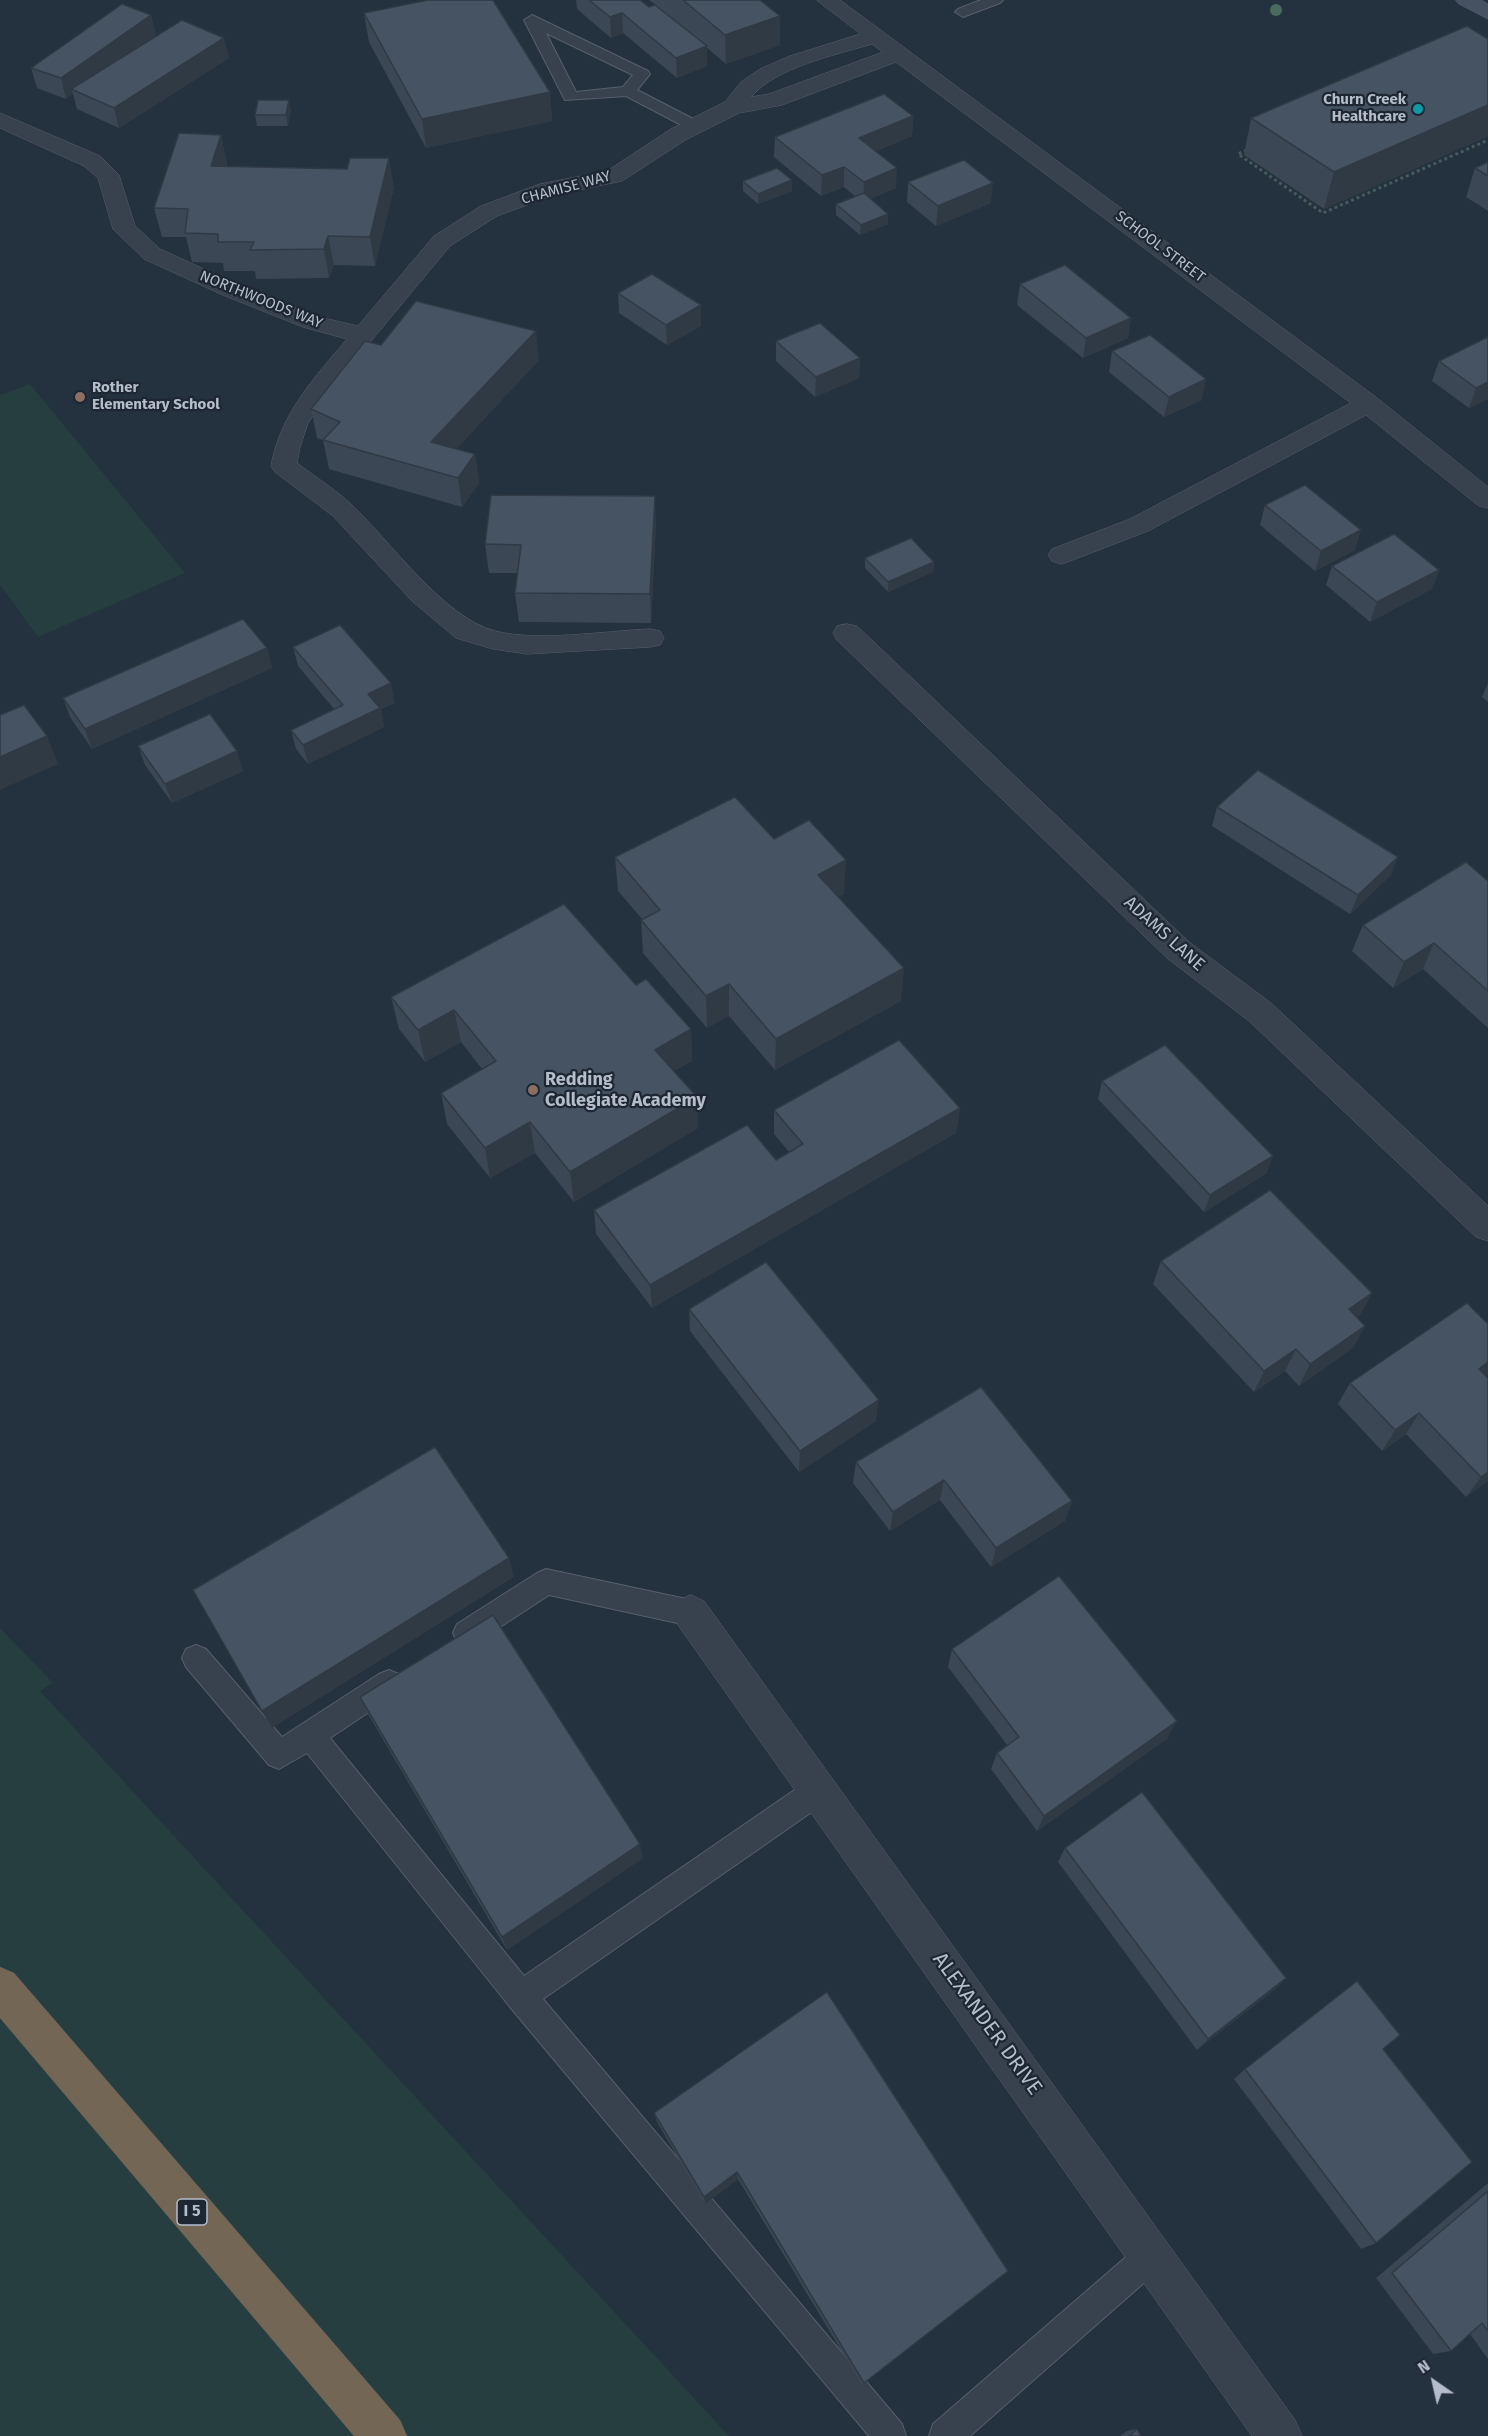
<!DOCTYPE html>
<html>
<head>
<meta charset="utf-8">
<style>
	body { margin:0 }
	#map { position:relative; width:1488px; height:2436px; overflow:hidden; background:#24313e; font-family:"Fira Sans",sans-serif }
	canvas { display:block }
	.north { position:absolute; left:1404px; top:2352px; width:60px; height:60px; -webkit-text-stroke:4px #1d2733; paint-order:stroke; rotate:326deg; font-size:16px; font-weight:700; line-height:24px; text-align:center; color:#b4bdc9 }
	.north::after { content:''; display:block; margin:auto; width:21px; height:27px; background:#b4bdc9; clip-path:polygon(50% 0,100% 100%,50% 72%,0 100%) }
</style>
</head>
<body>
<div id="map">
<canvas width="1488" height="2436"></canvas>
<div class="north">N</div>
</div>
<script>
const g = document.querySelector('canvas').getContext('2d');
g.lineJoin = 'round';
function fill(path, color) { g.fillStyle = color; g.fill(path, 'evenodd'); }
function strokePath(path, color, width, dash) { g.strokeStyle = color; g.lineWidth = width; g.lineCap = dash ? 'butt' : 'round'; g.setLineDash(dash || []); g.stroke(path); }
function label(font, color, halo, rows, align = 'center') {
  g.font = font + ' "Fira Sans",sans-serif'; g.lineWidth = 4.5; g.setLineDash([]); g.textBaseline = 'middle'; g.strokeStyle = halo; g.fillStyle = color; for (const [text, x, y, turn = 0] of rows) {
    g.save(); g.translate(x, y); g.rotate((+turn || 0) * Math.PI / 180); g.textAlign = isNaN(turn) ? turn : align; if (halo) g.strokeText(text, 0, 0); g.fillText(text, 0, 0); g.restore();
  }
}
fill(new Path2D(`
	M30,384L185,573L38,637L0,585V395Z
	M0,1628L53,1683L40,1691L729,2436H0Z`), '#263e3f');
const service = new Path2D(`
	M981,0H1003L1000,3L968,15L963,17L955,12L958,9Z
	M532,15L648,71L650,74L637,90L701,123L703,126L695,131L689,129L626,96L565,100L524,20ZM546,33L633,75L623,87L576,92Z
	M546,1569L691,1600L701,1604L704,1613L701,1622L691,1626L549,1595L477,1642L467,1646L457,1642L453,1633L457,1624L537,1573Z
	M196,1645L206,1649L282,1737L379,1674L389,1670L399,1674L403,1683L399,1692L330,1738L524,1976L809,1780L819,1776L829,1780L833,1790L829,1800L543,1999L902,2424L906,2436H869L510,2007L307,1753L279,1769L269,1765L186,1667L182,1658L186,1649Z
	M1152,2239L1163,2244L1168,2255L1163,2266L970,2436H929L933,2424L1141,2244Z`);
const minor = new Path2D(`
	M817,0H840L1377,398L1488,487V508L1479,506L1366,415L1148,531L1070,561L1061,564L1052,561L1048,555L1052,549L1130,519L1351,403L896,62L782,105L739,113L687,139L622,181L554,195L497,216L450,246L327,394L308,423L300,447L297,463C315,477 335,489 352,505C390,541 444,618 495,631C539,642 603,631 650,629L660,631L664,638L660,645L650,647L527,654L493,649L456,638L412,601L333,516L275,472L271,466C280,414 315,377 347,339L303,327L223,295L144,259L113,229L98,178L84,166L0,128V113L100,156L119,175L135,226L160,249L239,285L319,317L358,326L434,236L481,206L540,184L607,171L671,129L725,102L741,82L760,69L790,56L860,34ZM872,44L883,52L769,94L751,97C776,67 836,55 872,44Z
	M847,624L857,626L1189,942L1271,1003L1488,1206V1241L1476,1237L1249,1021L1167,958L837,640L833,633L837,626Z
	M691,1595L704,1601L1295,2420L1302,2436H1252L678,1625L672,1613L678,1601Z`);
const secondary = new Path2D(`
	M1456,0H1481L1488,4V19L1459,4Z`);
const motorway = new Path2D(`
	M0,1967L14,1973L400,2420L407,2436H354L0,2018Z`);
strokePath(service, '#56606c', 2);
strokePath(minor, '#56606c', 1);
strokePath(secondary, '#56606c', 1);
strokePath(motorway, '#434d59', 1);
strokePath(new Path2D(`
	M1247,150L1238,154L1323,213L1488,140`), '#445b5c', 3, [3, 3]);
fill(service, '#38424e');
fill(minor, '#38424e');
fill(secondary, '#465261');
fill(motorway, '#746655');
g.fillStyle = '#4a6b5b';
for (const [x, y] of [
	[1276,10]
]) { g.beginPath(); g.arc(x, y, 6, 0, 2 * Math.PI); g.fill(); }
fill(new Path2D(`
	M576,0H640L649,7L657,6L649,0H760L780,16V45L726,64L707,48V66L677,78L623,33L611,38L577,9Z
	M364,13L550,92L552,121L426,148L369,42Z
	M151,15L156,35L141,45L229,58L119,128L77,109L73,94L66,99L37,88L31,68Z
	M1488,39V136L1324,209L1244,155L1251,118Z
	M291,110L288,126H257L255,115Z
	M913,116L912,136L876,151L896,188L870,199L888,224L860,235L836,215V204L856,197L844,187L821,196L774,157L775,137Z
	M221,135L227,164V166L394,187L375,266L334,265L329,278L256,279L255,271H224L223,263L192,262L186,237H162L154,208Z
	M1488,162V211L1466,197L1475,168Z
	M792,180V191L758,204L743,191V181Z
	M908,182L991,203L936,226L907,202Z
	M1020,284L1131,318L1128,338L1083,358L1017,305Z
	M618,293L701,326L667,345L619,313Z
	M1488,337V399L1469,408L1432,381L1439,361Z
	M776,341L860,358L859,378L815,397L776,361Z
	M381,345L539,360L456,449L475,454L479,483L462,507L329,469L323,440L317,438L311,409Z
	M1112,351L1202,400L1164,417L1109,372Z
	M1265,505L1355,550L1315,571L1260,525Z
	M656,524L651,623L519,622L515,593L518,573H489L485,544Z
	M865,558L934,562L933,572L888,592L865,568Z
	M1332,566L1439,570L1432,589L1370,622L1326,585Z
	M293,647L395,703L381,709L384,727L308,764L296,749L291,730L334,709L298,666Z
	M267,648L272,668L92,749L70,717L63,698Z
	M1488,683V702L1482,697Z
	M138,746L243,771L172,803L145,765Z
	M1217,807L1391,875L1350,914L1212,826Z
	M774,839L844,894L838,897L901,1001L775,1070L729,1016L707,1028L643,953L641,920L642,919L618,891L615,857Z
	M1488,881V1028L1423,969L1393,988L1352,951L1363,925Z
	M636,985L691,1029L692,1061L674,1071L697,1097L698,1128L574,1202L535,1153L490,1178L447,1124L441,1093L482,1069L461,1042L425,1062L399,1029L391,997Z
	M1102,1081L1267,1173L1204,1212L1098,1099Z
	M960,1108L956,1133L652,1308L596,1234L594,1210L776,1160L789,1152L774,1134V1110Z
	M1161,1261L1372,1293L1360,1315L1357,1317L1365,1326L1353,1348L1299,1386L1285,1371L1254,1392L1153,1284Z
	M689,1309L876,1421L799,1472L690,1331Z
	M1488,1324V1374L1485,1376L1488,1481L1466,1497L1406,1434L1382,1451L1338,1404L1350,1383Z
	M856,1462L1072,1501L1065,1521L991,1567L940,1500L890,1531L853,1483Z
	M952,1649L1168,1738L1037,1831L991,1769L997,1753L1008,1746L948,1667Z
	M360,1697L643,1858L507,1950L368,1714Z
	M1065,1848L1286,1978L1274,1990L1197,2050L1058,1862Z
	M1383,2049L1376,2243L1361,2249L1234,2079L1245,2069Z
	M654,2113L1008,2271L862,2385L738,2179L705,2204L657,2122Z
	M1488,2183V2359L1470,2334L1451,2351L1433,2354L1376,2278Z
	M1137,2429L1141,2436H1120L1127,2431Z`), '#3b4754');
fill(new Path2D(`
	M622,13L623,33L611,38L610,17Z
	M151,15L156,35L77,91L71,89L73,94L66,99L61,78Z
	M780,16V45L726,64L725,35Z
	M224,38L229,58L119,128L114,108Z
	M707,46V66L677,78L676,58Z
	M550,92L552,121L426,148L422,119Z
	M289,100L291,110L288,126L286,115Z
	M1488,105V136L1324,209L1334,172Z
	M913,116L912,136L858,158L859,138Z
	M221,135L227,164L218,195L211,166Z
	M389,158L394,187L375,266L370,237Z
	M844,167V187L821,196L822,175Z
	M897,168L896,188L863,202L864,182Z
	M792,180V191L758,204V194Z
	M993,183L991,203L936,226L938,206Z
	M888,214V224L860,235L861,225Z
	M328,236L334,265L329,278L324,249Z
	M701,305V326L667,345L666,325Z
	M1131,318L1128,338L1083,358L1086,338Z
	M536,331L539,360L436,471L431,442Z
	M860,358L859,378L815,397L816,377Z
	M1206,379L1202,400L1164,417L1169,397Z
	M1488,382V399L1469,408L1476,388Z
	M475,454L479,483L462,507L458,478Z
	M655,496L656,524L651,623L650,594Z
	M1361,530L1355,550L1315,571L1321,551Z
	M934,562L933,572L888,592V582Z
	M1439,570L1432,589L1370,622L1377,602Z
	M267,648L272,668L92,749L85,729Z
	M391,683L395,703L381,709L384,727L308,764L303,745L368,694Z
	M47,736L58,764L0,790V757Z
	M237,751L243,771L172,803L165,784Z
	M1398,857L1391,875L1350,914L1358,895Z
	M846,860L844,894L816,909L818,875Z
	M1434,943L1423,969L1393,988L1404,962Z
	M904,968L901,1001L775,1070L776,1039Z
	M729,984V1016L707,1028L706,996Z
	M454,1010L461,1042L425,1062L418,1030Z
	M691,1029L692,1061L657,1081L655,1050Z
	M697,1097L698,1128L574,1202L570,1172Z
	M960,1108L956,1133L652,1308L650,1285Z
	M530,1122L535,1153L490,1178L485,1148Z
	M1273,1156L1267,1173L1204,1212L1210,1195Z
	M1372,1293L1360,1315L1338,1331L1349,1309Z
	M1365,1326L1353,1348L1299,1386L1310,1364Z
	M1296,1349L1285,1371L1254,1392L1264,1371Z
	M1488,1362V1374L1464,1390L1479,1369Z
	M879,1400L876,1421L799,1472L800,1451Z
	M1419,1413L1406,1434L1382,1451L1395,1430Z
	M1488,1472V1481L1466,1497L1481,1477Z
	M944,1480L940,1500L890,1531L893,1512Z
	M1072,1501L1065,1521L991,1567L996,1548Z
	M509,1558L514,1577L272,1728L262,1711Z
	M1177,1721L1168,1738L1037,1831L1044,1816Z
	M640,1844L643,1858L507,1950L502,1937Z
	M1286,1978L1274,1990L1197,2050L1208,2039Z
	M737,2172L738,2179L705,2204L704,2197Z`), '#303a45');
const building = new Path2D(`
	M428,0H493L550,92L422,119L364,13Z
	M589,0H640L649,7L655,5L707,46L676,58L622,13L610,17Z
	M683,0H760L780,16L725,35Z
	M122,4L151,15L61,78L31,68Z
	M182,20L224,38L114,108L71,89Z
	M1467,26L1488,39V105L1334,172L1251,118Z
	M884,94L913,116L859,138L897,168L864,182L844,167L822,175L775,137Z
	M258,100H289L286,115H255Z
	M179,133L221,135L211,166L347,169L350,158H389L370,237L328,236L324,249L250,250L254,242H218V234L185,233L188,209L154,208Z
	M964,160L993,183L938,206L908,182Z
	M1488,162V176L1475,168Z
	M777,168L792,180L758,194L743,181Z
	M864,193L888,214L861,225L836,204Z
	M1065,265L1131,318L1086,338L1020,284Z
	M652,274L701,305L666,325L618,293Z
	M416,301L536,331L431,442L475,454L458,478L323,440L340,422L311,409L365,341L381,345Z
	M820,323L860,358L816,377L776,341Z
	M1150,335L1206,379L1169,397L1112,351Z
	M1488,337V382L1476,388L1439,361Z
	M1305,485L1361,530L1321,551L1265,505Z
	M491,495L655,496L650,594L515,593L521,545L485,544Z
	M1394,534L1439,570L1377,602L1332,566Z
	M911,538L934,562L888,582L865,558Z
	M243,619L267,648L85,729L63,698Z
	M340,625L391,683L368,694L380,708L303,745L291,730L343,705L293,647Z
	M24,705L47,736L0,757V715Z
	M210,714L237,751L165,784L138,746Z
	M1258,770L1398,857L1358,895L1217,807Z
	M735,797L774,839L809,820L846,860L818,875L904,968L776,1039L729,984L706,996L641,920L660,910L615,857Z
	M1466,862L1488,881V991L1434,943L1404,962L1363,925Z
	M564,904L636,985L646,979L691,1029L655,1050L697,1097L570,1172L530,1122L485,1148L441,1093L496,1061L454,1010L418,1030L391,997Z
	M899,1040L960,1108L650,1285L594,1210L747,1125L776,1160L803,1144L774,1110Z
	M1165,1045L1273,1156L1210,1195L1102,1081Z
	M1270,1190L1372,1293L1349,1309L1365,1326L1310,1364L1296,1349L1264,1371L1161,1261Z
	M766,1262L879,1400L800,1451L689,1309Z
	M1467,1303L1488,1324V1362L1479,1369L1488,1378V1472L1481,1477L1419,1413L1395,1430L1350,1383Z
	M981,1387L1072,1501L996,1548L944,1480L893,1512L856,1462Z
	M435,1447L509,1558L262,1711L193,1590Z
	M1059,1576L1177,1721L1044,1816L997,1753L1019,1737L952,1649Z
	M493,1615L640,1844L502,1937L360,1697Z
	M1142,1792L1286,1978L1208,2039L1065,1848Z
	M1357,1981L1400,2035L1383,2049L1472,2162L1376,2243L1245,2069Z
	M827,1992L1008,2271L864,2383L737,2172L704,2197L654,2113Z
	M1488,2191V2331L1482,2323L1451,2351L1392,2273Z
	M1137,2429L1141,2436H1129Z`);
fill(building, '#455362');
strokePath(building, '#303a45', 1.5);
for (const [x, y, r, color] of [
	[1418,109,6,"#0f9aa8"],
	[80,397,6,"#8d6e63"],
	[533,1090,6,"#8d6e63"]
]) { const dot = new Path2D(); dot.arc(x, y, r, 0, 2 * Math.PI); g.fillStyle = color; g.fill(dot); strokePath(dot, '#1d2733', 2); }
label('bold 15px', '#b4bdc9', '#1d2733', [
	["Churn Creek",1406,100],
	["Healthcare",1406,117],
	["Rother",92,388,"left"],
	["Elementary School",92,405,"left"]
], 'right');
label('15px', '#b4bdc9', '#1d2733', [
	["CHAMISE WAY",566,188,-15],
	["SCHOOL STREET",1160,247,37],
	["NORTHWOODS WAY",261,300,22]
]);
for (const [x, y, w] of [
	[192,2212,30]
]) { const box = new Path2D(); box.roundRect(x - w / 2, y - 13, w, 26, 4.5); g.fillStyle = '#1d2733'; g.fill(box); strokePath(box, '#b4bdc9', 1.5); }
label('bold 16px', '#b4bdc9', null, [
	["I 5",192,2212]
]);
label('18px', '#b4bdc9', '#1d2733', [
	["ADAMS LANE",1164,934,42]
]);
label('bold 18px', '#b4bdc9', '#1d2733', [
	["Redding",545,1080],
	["Collegiate Academy",545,1101]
], 'left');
label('21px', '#b4bdc9', '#1d2733', [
	["ALEXANDER DRIVE",987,2024,54]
]);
</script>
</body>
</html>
